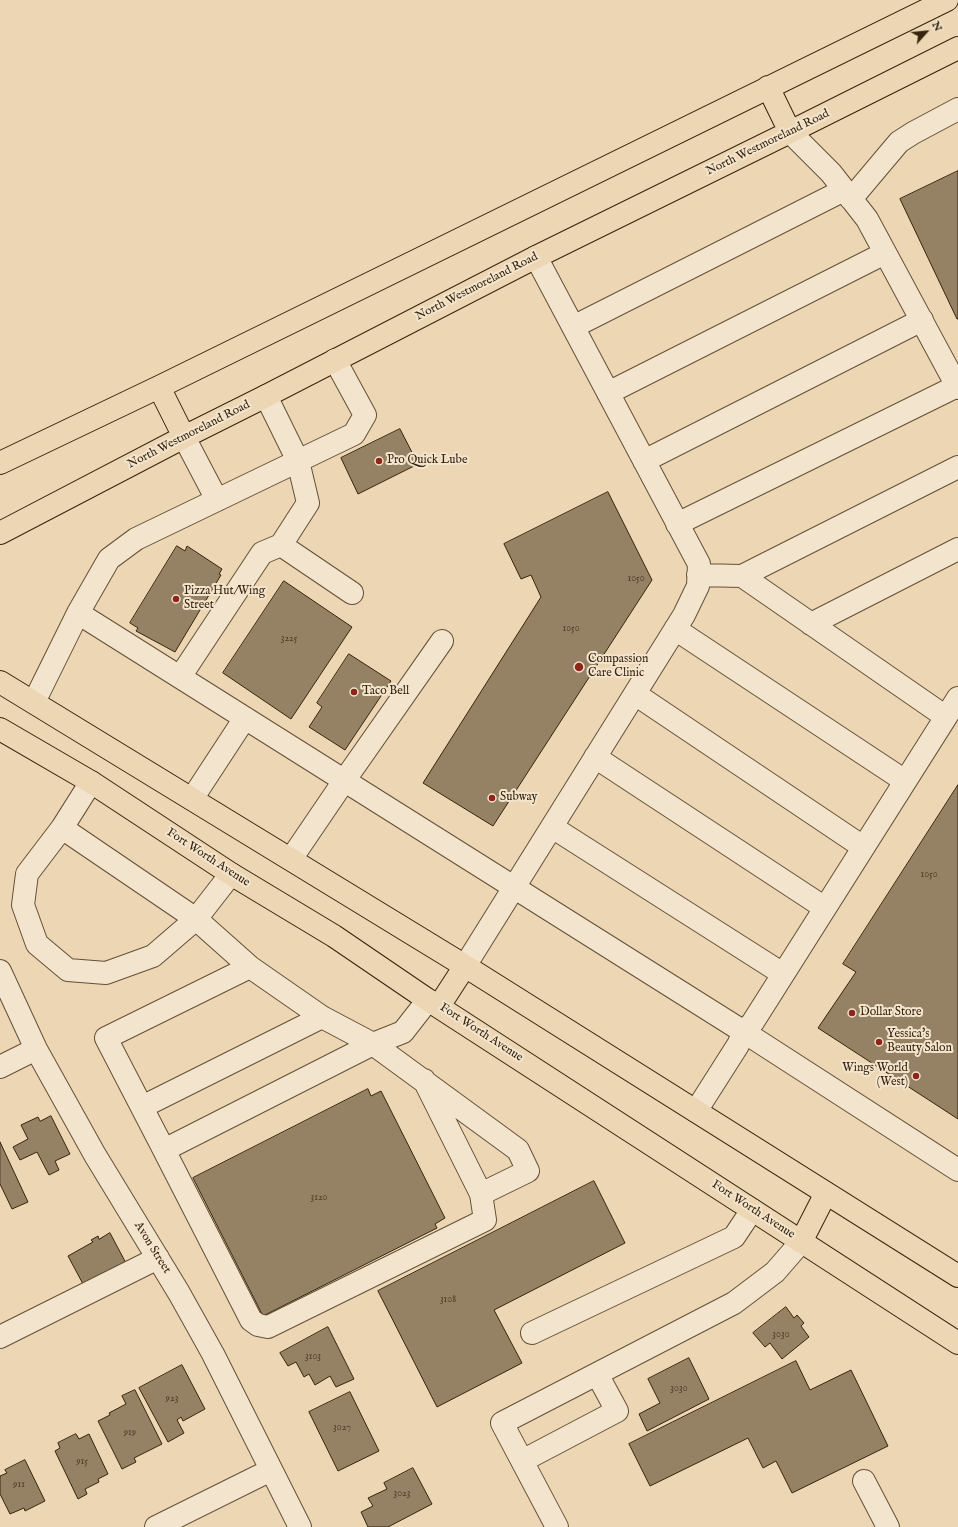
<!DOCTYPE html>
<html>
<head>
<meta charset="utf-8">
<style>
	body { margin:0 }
	#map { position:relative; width:958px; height:1527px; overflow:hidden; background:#ecd6b4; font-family:"IM FELL English",serif }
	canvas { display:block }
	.north { position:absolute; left:906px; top:12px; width:40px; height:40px; -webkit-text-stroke:3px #f3e4ce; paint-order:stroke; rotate:63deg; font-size:11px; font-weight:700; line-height:16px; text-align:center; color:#37240c }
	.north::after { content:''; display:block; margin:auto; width:14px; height:18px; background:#37240c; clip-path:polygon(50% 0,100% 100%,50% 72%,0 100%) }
</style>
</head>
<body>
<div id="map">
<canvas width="958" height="1527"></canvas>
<div class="north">N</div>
</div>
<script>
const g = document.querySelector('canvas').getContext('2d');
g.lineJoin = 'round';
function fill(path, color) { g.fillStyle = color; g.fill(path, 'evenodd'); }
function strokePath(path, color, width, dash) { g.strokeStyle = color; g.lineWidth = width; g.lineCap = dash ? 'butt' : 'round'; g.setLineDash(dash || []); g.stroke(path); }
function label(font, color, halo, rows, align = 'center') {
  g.font = font + ' "IM FELL English",serif'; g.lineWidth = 4; g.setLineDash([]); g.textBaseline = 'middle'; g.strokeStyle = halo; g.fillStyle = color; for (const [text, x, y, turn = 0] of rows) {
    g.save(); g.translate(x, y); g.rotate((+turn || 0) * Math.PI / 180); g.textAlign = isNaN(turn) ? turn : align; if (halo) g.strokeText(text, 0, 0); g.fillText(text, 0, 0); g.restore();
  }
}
const building = new Path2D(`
	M958,171V319H957L900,199Z
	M400,429L418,464L358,494L341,458Z
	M608,492L652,580L493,826L423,783L541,597L531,575L521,579L504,544Z
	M177,546L185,551L187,546L222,569L219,574L221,575L175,652L136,631L138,628L130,623Z
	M284,581L352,627L291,719L223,673Z
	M349,654L391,681L345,750L309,727L322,707L317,703Z
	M958,785V1119L818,1028L856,972L843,964Z
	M368,1089L371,1096L381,1091L445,1218L435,1224L437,1228L263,1316L193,1178Z
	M51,1116L70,1154L55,1161L59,1170L49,1175L37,1152L20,1160L13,1147L28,1139L21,1125L38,1117L40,1121Z
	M0,1142L28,1202L12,1209L0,1184Z
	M594,1181L625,1243L494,1310L522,1363L437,1407L378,1291Z
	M110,1233L127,1265L83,1284L68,1256L93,1242L91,1240L98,1236L99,1239Z
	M786,1307L794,1318L797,1315L804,1323L801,1326L809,1337L782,1359L770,1343L765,1347L753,1333Z
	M328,1327L354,1379L336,1387L330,1376L315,1385L309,1374L304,1377L296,1362L288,1366L280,1353Z
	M689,1358L709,1399L647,1431L639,1414L660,1403L648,1379Z
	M796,1361L810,1390L851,1370L888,1446L792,1493L776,1461L763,1468L748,1438L650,1486L629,1444Z
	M182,1365L205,1409L183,1421L181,1417L177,1420L184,1433L168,1442L139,1388Z
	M135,1390L162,1444L134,1458L136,1462L122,1469L98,1421L110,1415L109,1413L126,1404L122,1396Z
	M350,1392L379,1451L338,1471L309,1412Z
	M76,1434L79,1439L89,1434L108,1474L98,1479L99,1482L85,1489L87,1494L78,1499L55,1451L60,1448L58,1443Z
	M25,1460L45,1501L25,1511L24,1508L10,1514L0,1494V1476L7,1473L5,1470Z
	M413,1468L432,1504L388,1527H368L361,1512L373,1506L368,1498L387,1489L384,1483Z`);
fill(building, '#958163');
strokePath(building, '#37240c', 1);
const minor = new Path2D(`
	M790,132L831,173L867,219L958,388
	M851,199L899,142L913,133L958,109
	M573,327L844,190
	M335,360L365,415L354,434L136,539L109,559L78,613L744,1032L753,1022L958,698
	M608,393L885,253
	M266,396L298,461L308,503L281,545
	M184,437L217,500
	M644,461L922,320
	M677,524L957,386
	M698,575L742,576L946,717
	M742,576L958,467
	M811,624L958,549
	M675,629L905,781
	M180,677L262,553L281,545L352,593
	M635,694L863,847
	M34,702L78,613
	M595,757L825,908
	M91,782L62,828L27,874L23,905L37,944L68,970L106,973L153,956L196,919L231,874
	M192,799L245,718
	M552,827L783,974
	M62,828L196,919L250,967L322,1017L373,1044L403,1032L428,1000
	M291,859L344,781L442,641
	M465,966L684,615L698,586L699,564L536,257
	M250,967L106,1038L164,1150L373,1044L518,1150L528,1171L481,1194L424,1080
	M0,971L36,1049L95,1155L179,1293L213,1354L300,1527
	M0,1067L36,1049
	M142,1107L322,1017
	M696,1111L738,1045L744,1032L958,1170
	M164,1150L251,1320L258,1325L268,1327L485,1220L481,1194
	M532,1333L734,1237L752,1210
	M0,1337L158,1258
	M522,1461L617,1411L597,1374
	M864,1481L888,1527
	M156,1527L271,1470
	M557,1527L502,1423L734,1303L775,1272L801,1242`);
const major = new Path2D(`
	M768,87L790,132
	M159,387L184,437
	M0,463L159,387L947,0
	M0,533L184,437L266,396L536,257L790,132L958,48
	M0,682L465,966L958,1276
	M0,729L91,782L231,874L334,936L428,1000L958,1343
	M439,1006L465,966
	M801,1242L826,1193`);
strokePath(minor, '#645036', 24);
strokePath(major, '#37240c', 24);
strokePath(minor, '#f3e4ce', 22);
strokePath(major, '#ecd6b4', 22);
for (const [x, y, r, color] of [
	[379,461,4,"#8f2418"],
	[176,599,4,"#8f2418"],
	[579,667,5,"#8f2418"],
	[354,692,4,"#8f2418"],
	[492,798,4,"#8f2418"],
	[852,1013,4,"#8f2418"],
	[879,1042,4,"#8f2418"],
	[916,1076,4,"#8f2418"]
]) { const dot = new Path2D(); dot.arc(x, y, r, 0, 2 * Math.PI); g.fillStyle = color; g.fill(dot); strokePath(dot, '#f3e4ce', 1.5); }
label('10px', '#4e3b22', null, [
	["1050",636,579],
	["1050",571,629],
	["3225",289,639],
	["1050",929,875],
	["3120",319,1198],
	["3108",448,1300],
	["3030",781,1335],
	["3103",313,1357],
	["3030",679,1389],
	["923",172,1399],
	["3027",342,1428],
	["919",130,1433],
	["915",82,1462],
	["911",19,1485],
	["3023",402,1494]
]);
label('12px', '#37240c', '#f3e4ce', [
	["North Westmoreland Road",768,143,-26],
	["North Westmoreland Road",477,287,-27],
	["North Westmoreland Road",189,435,-27],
	["Fort Worth Avenue",208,858,33],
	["Fort Worth Avenue",481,1033,33],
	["Fort Worth Avenue",753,1210,33],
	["Avon Street",152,1248,58]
]);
label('12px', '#37240c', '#f3e4ce', [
	["Pro Quick Lube",387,461],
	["Pizza Hut/Wing",184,592],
	["Street",184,606],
	["Compassion",588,660],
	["Care Clinic",588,674],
	["Taco Bell",362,692],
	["Subway",500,798],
	["Dollar Store",860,1013],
	["Yessica's",887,1035],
	["Beauty Salon",887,1049],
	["Wings World",908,1069,"right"],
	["(West)",908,1083,"right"]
], 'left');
</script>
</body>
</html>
